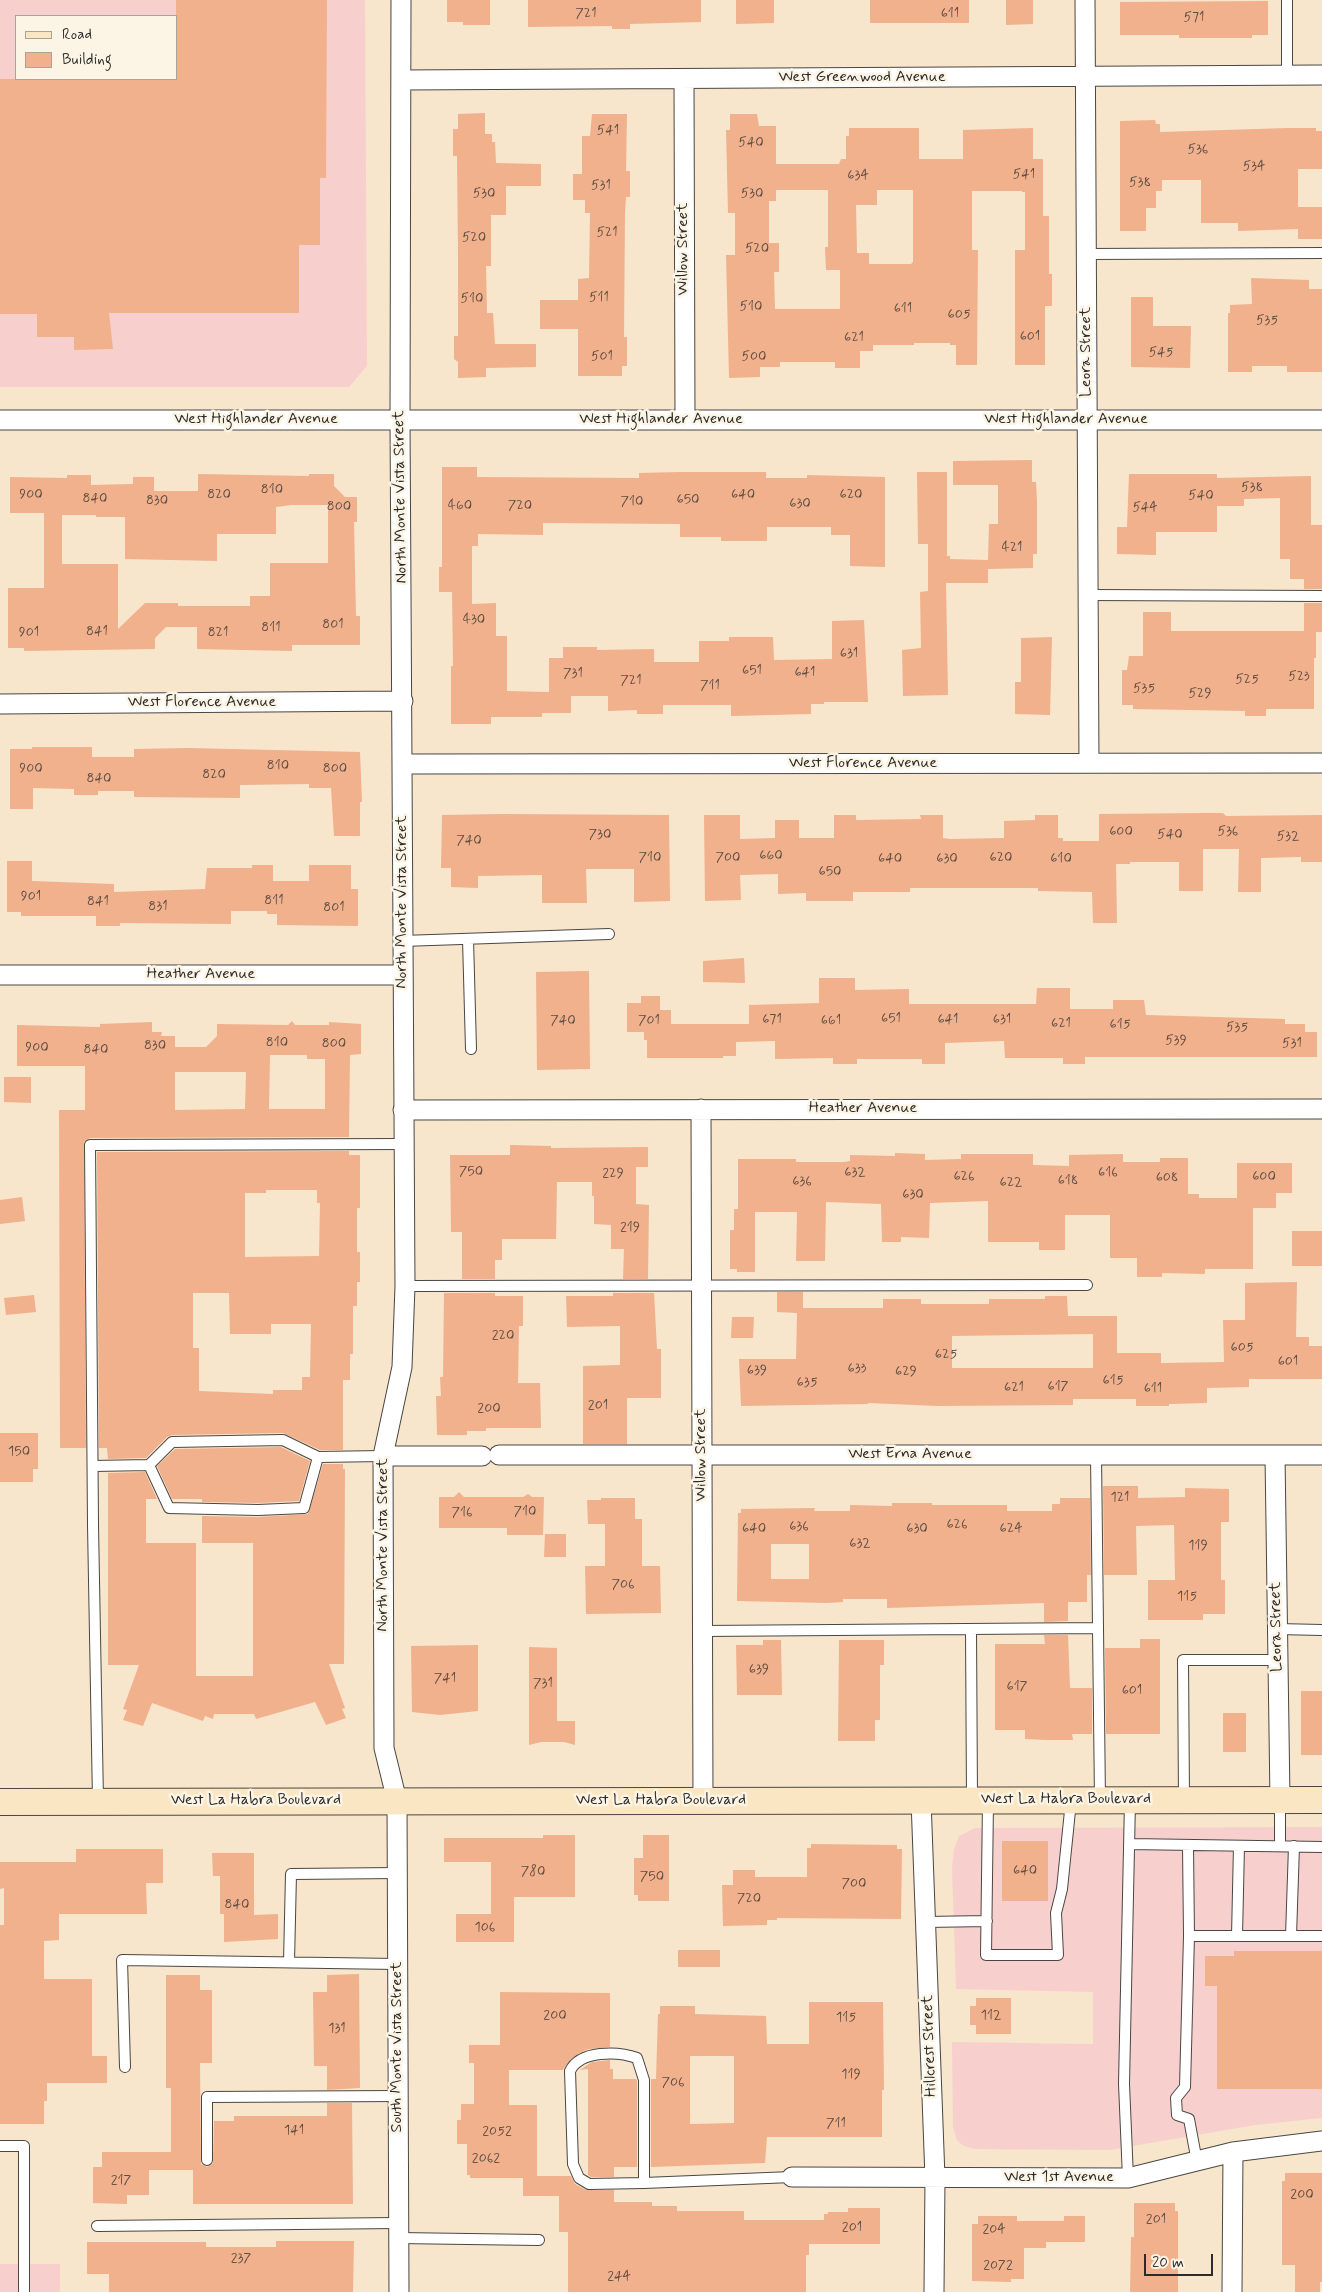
<!DOCTYPE html>
<html>
<head>
<meta charset="utf-8">
<style>
	body { margin:0 }
	#map { position:relative; width:1322px; height:2292px; overflow:hidden; background:#f7e5cc; font-family:Mynerve,sans-serif }
	canvas { display:block }
	.legend { position:absolute; left:15px; top:15px; width:162px; height:65px; box-sizing:border-box; background:#fcf5e5; border:1px solid #a8a49b; margin:0; padding:6px 9px; list-style:none; font-size:15px; color:#2b2b2b }
	.legend li { display:flex; align-items:center; gap:10px; height:25px }
	.legend b { width:25px; border:1px solid #a8a49b }
	.scale { position:absolute; left:1144px; top:2254px; width:69px; height:22px; box-sizing:border-box; border:2px solid #2b2b2b; border-top:0; padding-left:6px; font-size:15px; line-height:18px; white-space:nowrap; color:#2b2b2b; -webkit-text-stroke:4px #fcf5e5; paint-order:stroke }
</style>
</head>
<body>
<div id="map">
<canvas width="1322" height="2292"></canvas>
<ul class="legend">
<li><b style="height:6px;background:#fbe6c4"></b>Road</li>
<li><b style="height:14px;background:#f1b18c"></b>Building</li>
</ul>
<div class="scale">20 m</div>
</div>
<script>
const g = document.querySelector('canvas').getContext('2d');
g.lineJoin = 'round';
function fill(path, color) { g.fillStyle = color; g.fill(path, 'evenodd'); }
function strokePath(path, color, width, dash) { g.strokeStyle = color; g.lineWidth = width; g.lineCap = dash ? 'butt' : 'round'; g.setLineDash(dash || []); g.stroke(path); }
function label(font, color, halo, rows, align = 'center') {
  g.font = font + ' Mynerve,sans-serif'; g.lineWidth = 5; g.setLineDash([]); g.textBaseline = 'middle'; g.strokeStyle = halo; g.fillStyle = color; for (const [text, x, y, turn = 0] of rows) {
    g.save(); g.translate(x, y); g.rotate((+turn || 0) * Math.PI / 180); g.textAlign = isNaN(turn) ? turn : align; if (halo) g.strokeText(text, 0, 0); g.fillText(text, 0, 0); g.restore();
  }
}
fill(new Path2D(`
	M0,0H365L367,366L349,387H0ZM16,16H176V79H16Z
	M1322,1827V2118L1255,2125L1110,2150L974,2149L962,2145L957,2140L953,2127L952,2042L1093,2044V1992L956,1989L952,1868L954,1849L959,1836L975,1828Z
	M0,2264H60V2292H0Z`), '#f7d0cd');
fill(new Path2D(`
	M176,0H327L326,178H320V245H299V313H109L113,349L74,350V337H37V314H0V79H176Z
	M447,0H490V25H463V22H447Z
	M528,0H701V22L630,24V29H612V26L528,27Z
	M736,0H774V23L736,24Z
	M870,0H969V23H870Z
	M1006,0H1033V24L1006,25Z
	M1268,1V35H1252V38H1179V35H1120V2Z
	M485,113V134H492V142H495L496,163L541,164V186H506V215H491V266H486L487,313H493L495,344H536V367L486,368V377L458,378V362L454,359V336H458V253L457,156H453V129H458V114Z
	M592,114H627L626,171H630V197H626L625,213L624,337H627V366H622V376H578V329H540V300H578V279L589,278L590,213H585V200H573V174H582V136H590Z
	M730,114H757L759,126H776V164H839L841,159H846V136H849V128H919V159H963V130L1033,128V159H1043V216H1049V274H1052V306H1045V365H1015V250H1025V192H1022V191H972V250H978L977,365H956V345H950V343H914V345H873V351H860V368H835V362H780V367H760V377L729,378L726,255H735V213H728L726,130H730ZM776,190H828V247H825L826,270H840V309H775L774,272H779V243H769V201H776ZM877,190H913V262L911,264H869V253H857L856,205H877Z
	M1155,120L1156,124H1160V132L1288,128H1316V131H1322V169H1298V207H1322V239H1298V229L1238,231V223H1201V180H1162V191H1156V208H1146V231H1120V121Z
	M1251,278L1309,280V289H1322V372H1287V366H1252V372H1228V313H1230V305L1252,304Z
	M1131,297H1153V326H1191L1190,368L1131,367Z
	M1032,460V482H1036L1037,501V554H1033V568L988,569V583H946L948,695L903,696L902,650L921,648L920,592L928,591V544H918L917,472H947V556H950V559L988,560L989,524H998V485H953V461Z
	M442,467H477V477L639,478V473L679,472H766V478H807V475L885,477V567L850,566V535H831V527H767V541H721V537H680V524L543,523V535L478,534V546H472V604L496,603V636H507V691L549,692V658H563V647H597V650L654,649V662H699V641H729V637H773L774,660L832,659V621L864,620L868,702H824V704H811V714L731,716V705H663V714H637V710L608,711V696H571V713H542V717H491V724H451V666H453L452,592H439V567H442Z
	M198,474L309,476V474H334V486L345,497H357V522H354L356,616H360V645H292V651L197,649V627H166L155,638V649L24,651V648H8V588H44V513H10V477L67,478V475H91V485L133,484V477H154V491H198ZM291,505H328V563H270V596H250V606H178V603H145L118,629V564H62V515H96V517H125V559L217,561V534H276V507Z
	M1129,474H1217V478L1311,476V525H1322V589H1304V579H1290V559H1280V498L1244,499V506H1217V532H1156V555L1117,554V527H1127Z
	M1304,603H1322V632H1316V658H1314V709H1266V716H1245V711L1133,709V705H1122V670H1127L1129,656H1143V612H1171V631H1304Z
	M1052,637L1050,715L1015,714V682H1021V638Z
	M32,747H92V757H134V749L188,748L360,752L362,802H360V836H334L331,788H309V784L240,785V798L134,797V791H98V795H74V789L33,788V809H10V749H32Z
	M1204,813H1223L1226,816L1322,815V862H1301V857L1261,858V892H1238L1239,849H1203V891H1179V862H1130V864H1116L1117,923H1093L1092,892L1038,891V888H910V892H853V901H806V893L778,894V874L740,875L741,900L705,901L704,815H740V839L775,838V820H799V838H834V815H856V820L921,819L920,815H943V838L950,839L1004,838V821L1035,820V815H1058V838H1063V841H1099V814Z
	M502,814L669,815L670,901L634,902V869H586L587,903H542V875L478,876V888L451,887V868H441L442,815Z
	M7,861H32V881L114,884V892L205,889L207,868H252V865H273V881H309V865H351V889H358V926L277,925V914H267V911H231V924L120,923V926H96V916H21V912H7Z
	M744,958L745,983L703,982V961Z
	M589,971L590,1069L537,1070L536,972Z
	M819,978H855V990L909,989V1004H1036L1037,988H1070V1009H1113V1000H1144L1146,1015L1285,1019V1024H1305V1032H1317V1057H1085V1064H1063V1058H1005L1004,1041L945,1043V1064H922V1059H857V1064H833V1058L775,1059V1041L736,1042V1056H723V1058H647V1040H644V1032H627V1003H641V996H660V1010H671V1024H749V1005L819,1003Z
	M292,1021L295,1025H329V1022L361,1024V1054L350,1055L349,1137L90,1138L84,1142L86,1448H60L59,1110H85V1066H17V1025L100,1027V1024L152,1022V1032H162L161,1036H175V1047H206L217,1036V1024L288,1025ZM270,1055H307V1059H325V1109H269ZM175,1072H246L245,1109L175,1110Z
	M4,1077H31V1103L4,1102Z
	M510,1145L551,1146V1148L648,1147V1167H636V1204L649,1205L648,1279H623L624,1249H611V1225L594,1224V1196H592V1182H557L556,1239H502V1260H495V1279H462V1232H451L450,1155H510Z
	M349,1151V1155H360V1208H357V1252H360V1282H357V1306H353V1354H350V1380H343V1450H320L283,1433L172,1435L167,1437L146,1458L108,1459L107,1448H99L97,1152ZM266,1190H317V1203H320L319,1256L245,1257V1193H266ZM193,1293H229L230,1334H271V1324H311L310,1377H302V1390H273V1394L199,1391V1348H193Z
	M895,1153L925,1154V1160L961,1159V1154H1033V1165L1069,1166V1155L1123,1154V1162H1160V1158H1188V1194H1199V1198H1237V1163H1292V1193H1276V1208H1253V1269H1205V1274L1162,1273V1277H1137V1258H1110V1215H1065V1250H1039V1242H988V1201L930,1203L929,1238L901,1237V1242H882L881,1204L826,1202L825,1261H796L797,1212H755V1272H737V1269H730V1230H734V1209H738V1159H796V1162H844L850,1161V1155L895,1156Z
	M22,1197L25,1221L0,1224V1200Z
	M1292,1231H1322V1266H1292Z
	M1297,1282L1296,1337H1309V1346H1322V1379H1249V1387L1207,1388V1403L1169,1404V1406H1136V1399H1073V1405L938,1406L868,1403V1404L741,1406L739,1359H796L797,1313L777,1312V1292H803V1308H883V1299H921V1304H989V1299H1045V1296H1067L1068,1316H1117V1353H1161V1363L1224,1362L1223,1320H1245V1283ZM1093,1334V1368H952V1336Z
	M444,1293H495V1296H523V1326H519L518,1383H540L541,1428H486V1431H467V1435H437L436,1396H441L440,1377H443Z
	M613,1293H654L657,1349H661V1398H627V1444H583V1366L620,1365V1326L567,1327L566,1296H613Z
	M34,1295L36,1312L6,1315L4,1298Z
	M732,1317H754L753,1338H731Z
	M0,1433H38V1469H33V1482H0Z
	M281,1447L310,1461L299,1501L258,1503L202,1502V1499H172L157,1466L175,1449Z
	M323,1464H343V1469H345L344,1664H329L345,1708L342,1709L346,1718L326,1725L315,1702L256,1719L254,1714H214L213,1719L205,1716L203,1721L152,1703L143,1726L123,1720L127,1710L123,1709L139,1665H108V1473L145,1472L157,1499H146V1543H196V1676H253V1543H202V1516L258,1517L308,1514Z
	M1103,1486H1138V1498L1185,1497V1488L1229,1489V1522H1221V1580H1225V1614H1203V1620H1148V1580H1175L1174,1525L1136,1526L1137,1575H1104Z
	M459,1492L464,1497H523L528,1494L532,1497H544L543,1535H507V1528H439V1497H454Z
	M601,1498H635V1519H642V1566H660L661,1613L586,1614L585,1566H605V1524H588L587,1500H601Z
	M1060,1498H1090L1091,1575H1087V1602H1068V1621L1044,1622V1603L887,1608V1599H843V1602L828,1603L737,1601L738,1513H741V1509L815,1508L814,1511H850V1505L892,1506V1503H932V1505H1007V1511H1052V1504H1060ZM771,1544H809V1579H771Z
	M545,1534H566V1557H544Z
	M1044,1635H1068L1070,1688H1092V1734H1072L1073,1740H1045L1025,1739V1730H995V1644H1045Z
	M1140,1639H1160V1734H1106L1105,1648H1140Z
	M763,1640H781L782,1695H737L736,1645H763Z
	M839,1640H884V1665H880V1720H875V1741H838Z
	M478,1645V1711L440,1715L412,1712L411,1646Z
	M529,1647L557,1648V1721H575V1745L564,1742H541L529,1745Z
	M1301,1691H1322V1755H1301Z
	M1223,1713H1246V1752H1223Z
	M543,1835H575V1897H514V1942H456V1914H491V1862H444V1838H543Z
	M643,1835H669V1901H638V1895H634V1858H643Z
	M1002,1841H1048V1901H1002Z
	M811,1844L897,1845V1849H902L901,1919L777,1918V1920H767V1925L723,1926L722,1885H733V1870H755V1877H807V1848H811Z
	M76,1849H163V1883H146L147,1914H59V1940L44,1941V1979H92V2056H107V2083H47V2101H44V2124H0V1925H4V1888L0,1889V1862H76Z
	M212,1853H254V1915L278,1914V1939L224,1942V1914H220V1876H213Z
	M678,1950H720V1967H678Z
	M1234,1951H1322V2089H1217V1986H1205V1956H1234Z
	M359,1974L360,2088L327,2090V2066H314L313,1992H327V1975Z
	M166,1975H200V1990H212V2063H200L201,2164L207,2167L213,2163L214,2121H234V2116H327V2103H352L353,2204H193V2170H149V2195H127V2204L93,2203V2167H102V2152H171V2088H166Z
	M500,1992L610,1993V2047L589,2049L579,2053L570,2060L563,2070H509V2105H537V2176H571L575,2184L586,2190H614V2202H652V2206H677V2211H744V2220H824V2214H828V2212H848V2208H880V2244H809V2255H806V2292H568V2232H559V2196H523V2178H470V2175H467V2144H457V2120H461V2104H474V2063H469V2045H500Z
	M976,1998H1011V2034H976V2025H970V2006H976Z
	M809,2002H883L884,2090H882V2137H767L765,2163L651,2167V2079H656L658,2014H660V2006H695V2014L766,2016L767,2044H809ZM690,2056H734V2123L690,2124Z
	M610,2060V2069H613V2079H636L637,2081V2167H614V2177H591L588,2175V2069L580,2070L592,2062Z
	M1285,2173H1322V2282H1320V2292H1295V2265H1282V2181H1285Z
	M1134,2203H1175V2211H1178V2292H1130L1131,2237H1134Z
	M978,2216H1017V2221H1064V2216H1085V2242H1046V2248H1024V2279H1011V2282L972,2281V2224H978Z
	M276,2241H354L353,2292H109V2274H87V2242H206V2247H276Z`), '#f1b18c');
const lane = new Path2D(`
	M1287,0V75
	M1086,254L1322,253
	M1088,595L1322,596
	M468,939L471,1049
	M402,941L609,934
	M405,1286L1087,1285
	M1096,1455L1100,1800
	M149,1465L169,1508L258,1510L304,1508L318,1457
	M93,1466L149,1465L172,1442L283,1440L318,1457L383,1456
	M971,1629L972,1799
	M1277,1629L1322,1630
	M703,1631L1098,1628
	M1184,1799L1183,1660H1278
	M1280,1800V1846
	M98,1801L93,1525L90,1145L404,1144
	M988,1802L986,1955H1058L1056,1913L1062,1889L1071,1801
	M1130,1844L1322,1847
	M1188,1845L1189,1936L1185,2087L1176,2098L1177,2115L1189,2119L1197,2162
	M926,1922L987,1921
	M1189,1936H1322
	M1237,1936L1239,1846
	M1291,1936L1294,1846
	M289,1962L291,1874L397,1873
	M125,2067L122,1960L397,1964
	M0,2146H24V2292
	M207,2160V2097L398,2096
	M1128,2178L1124,2084L1130,1801
	M644,2183L589,2184L579,2178L573,2164L570,2071C580,2050 618,2051 637,2058L644,2080V2183L792,2177
	M97,2226L398,2223
	M398,2238L539,2240`);
const street = new Path2D(`
	M1085,0L1089,763
	M684,79L685,420
	M402,80L1322,75
	M0,420H1322
	M0,704L403,701
	M403,764L1322,763
	M0,975H402
	M701,1109L703,1801
	M403,1110L1322,1109
	M499,1455H1322
	M1275,1455L1280,1800
	M383,1456H482
	M921,1800L935,2178L934,2292
	M792,2177L1128,2178L1233,2152L1322,2141
	M399,2292L397,1801L384,1748L383,1456L402,1367L405,1286L400,420L401,0
	M1232,2292L1233,2152`);
const secondary = new Path2D(`
	M0,1802L1322,1800`);
strokePath(lane, '#4a4743', 12);
strokePath(street, '#4a4743', 21);
strokePath(secondary, '#4a4743', 28);
strokePath(lane, '#fff', 10);
strokePath(street, '#fff', 19);
strokePath(secondary, '#fbe6c4', 26);
label('14px', '#5c4c43', null, [
	["721",586,14],
	["611",950,14],
	["571",1194,18],
	["541",608,131],
	["540",751,143],
	["536",1198,150],
	["534",1254,167],
	["541",1024,175],
	["634",858,176],
	["538",1140,183],
	["531",601,186],
	["530",484,194],
	["530",752,194],
	["521",607,233],
	["520",474,238],
	["520",757,249],
	["511",599,298],
	["510",472,299],
	["510",751,307],
	["611",903,309],
	["605",959,315],
	["535",1267,321],
	["601",1030,337],
	["621",854,338],
	["545",1161,353],
	["501",602,357],
	["500",754,357],
	["538",1252,488],
	["810",272,490],
	["900",31,495],
	["820",219,495],
	["640",743,495],
	["620",851,495],
	["540",1201,496],
	["840",95,499],
	["650",688,500],
	["830",157,501],
	["710",632,502],
	["630",800,504],
	["460",460,506],
	["720",520,506],
	["800",339,507],
	["544",1145,508],
	["421",1012,548],
	["430",474,620],
	["801",333,625],
	["811",271,628],
	["841",97,632],
	["901",29,633],
	["821",218,633],
	["631",849,654],
	["651",752,671],
	["641",805,673],
	["731",573,674],
	["523",1299,677],
	["525",1247,680],
	["721",631,681],
	["711",710,686],
	["535",1144,689],
	["529",1200,694],
	["810",278,766],
	["900",31,769],
	["800",335,769],
	["820",214,775],
	["840",99,779],
	["600",1121,832],
	["536",1228,832],
	["730",600,835],
	["540",1170,835],
	["532",1288,837],
	["740",469,841],
	["660",771,856],
	["710",650,858],
	["700",728,858],
	["620",1001,858],
	["640",890,859],
	["630",947,859],
	["610",1061,859],
	["650",830,872],
	["901",31,897],
	["811",274,901],
	["841",98,902],
	["831",158,907],
	["801",334,908],
	["651",891,1019],
	["671",772,1020],
	["641",948,1020],
	["631",1002,1020],
	["740",563,1021],
	["701",649,1021],
	["661",831,1021],
	["621",1061,1024],
	["615",1120,1025],
	["535",1237,1028],
	["539",1176,1041],
	["810",277,1043],
	["800",334,1044],
	["531",1292,1044],
	["830",155,1046],
	["900",37,1048],
	["840",96,1050],
	["750",471,1172],
	["632",855,1173],
	["616",1108,1173],
	["229",613,1174],
	["626",964,1177],
	["600",1264,1177],
	["608",1167,1178],
	["618",1068,1181],
	["636",802,1182],
	["622",1011,1183],
	["630",913,1195],
	["219",630,1228],
	["220",503,1336],
	["605",1242,1348],
	["625",946,1355],
	["601",1288,1362],
	["633",857,1369],
	["639",757,1371],
	["629",906,1372],
	["615",1113,1381],
	["635",807,1383],
	["617",1058,1387],
	["621",1014,1388],
	["611",1153,1389],
	["201",598,1406],
	["200",489,1409],
	["150",19,1452],
	["121",1120,1498],
	["710",525,1512],
	["716",462,1513],
	["626",957,1525],
	["636",799,1527],
	["640",754,1529],
	["630",917,1529],
	["624",1011,1529],
	["632",860,1544],
	["119",1198,1546],
	["706",623,1585],
	["115",1187,1597],
	["639",759,1670],
	["741",445,1679],
	["731",543,1684],
	["617",1017,1687],
	["601",1132,1691],
	["640",1025,1871],
	["780",533,1872],
	["750",652,1877],
	["700",854,1884],
	["720",749,1899],
	["840",237,1905],
	["106",485,1928],
	["200",555,2016],
	["112",991,2016],
	["115",846,2018],
	["131",337,2029],
	["119",851,2075],
	["706",673,2083],
	["711",836,2124],
	["141",294,2131],
	["2052",497,2132],
	["2062",486,2159],
	["217",121,2181],
	["200",1302,2195],
	["201",1156,2220],
	["201",852,2228],
	["204",994,2230],
	["237",241,2259],
	["2072",998,2266],
	["244",619,2277]
]);
label('16px', '#2b2b2b', '#fcf5e5', [
	["West Greenwood Avenue",862,78],
	["Willow Street",684,249,-90],
	["Leora Street",1087,352,-90],
	["West Highlander Avenue",256,420],
	["West Highlander Avenue",661,420],
	["West Highlander Avenue",1066,420],
	["North Monte Vista Street",401,497,-91],
	["West Florence Avenue",202,703],
	["West Florence Avenue",863,764],
	["North Monte Vista Street",403,902,-90],
	["Heather Avenue",201,975],
	["Heather Avenue",863,1109],
	["Willow Street",702,1455,-90],
	["West Erna Avenue",910,1455],
	["North Monte Vista Street",384,1545,-90],
	["Leora Street",1277,1627,-91],
	["West La Habra Boulevard",1066,1800],
	["West La Habra Boulevard",256,1801],
	["West La Habra Boulevard",661,1801],
	["Hillcrest Street",930,2046,-92],
	["South Monte Vista Street",398,2047,-90],
	["West 1st Avenue",1059,2178]
]);
</script>
</body>
</html>
